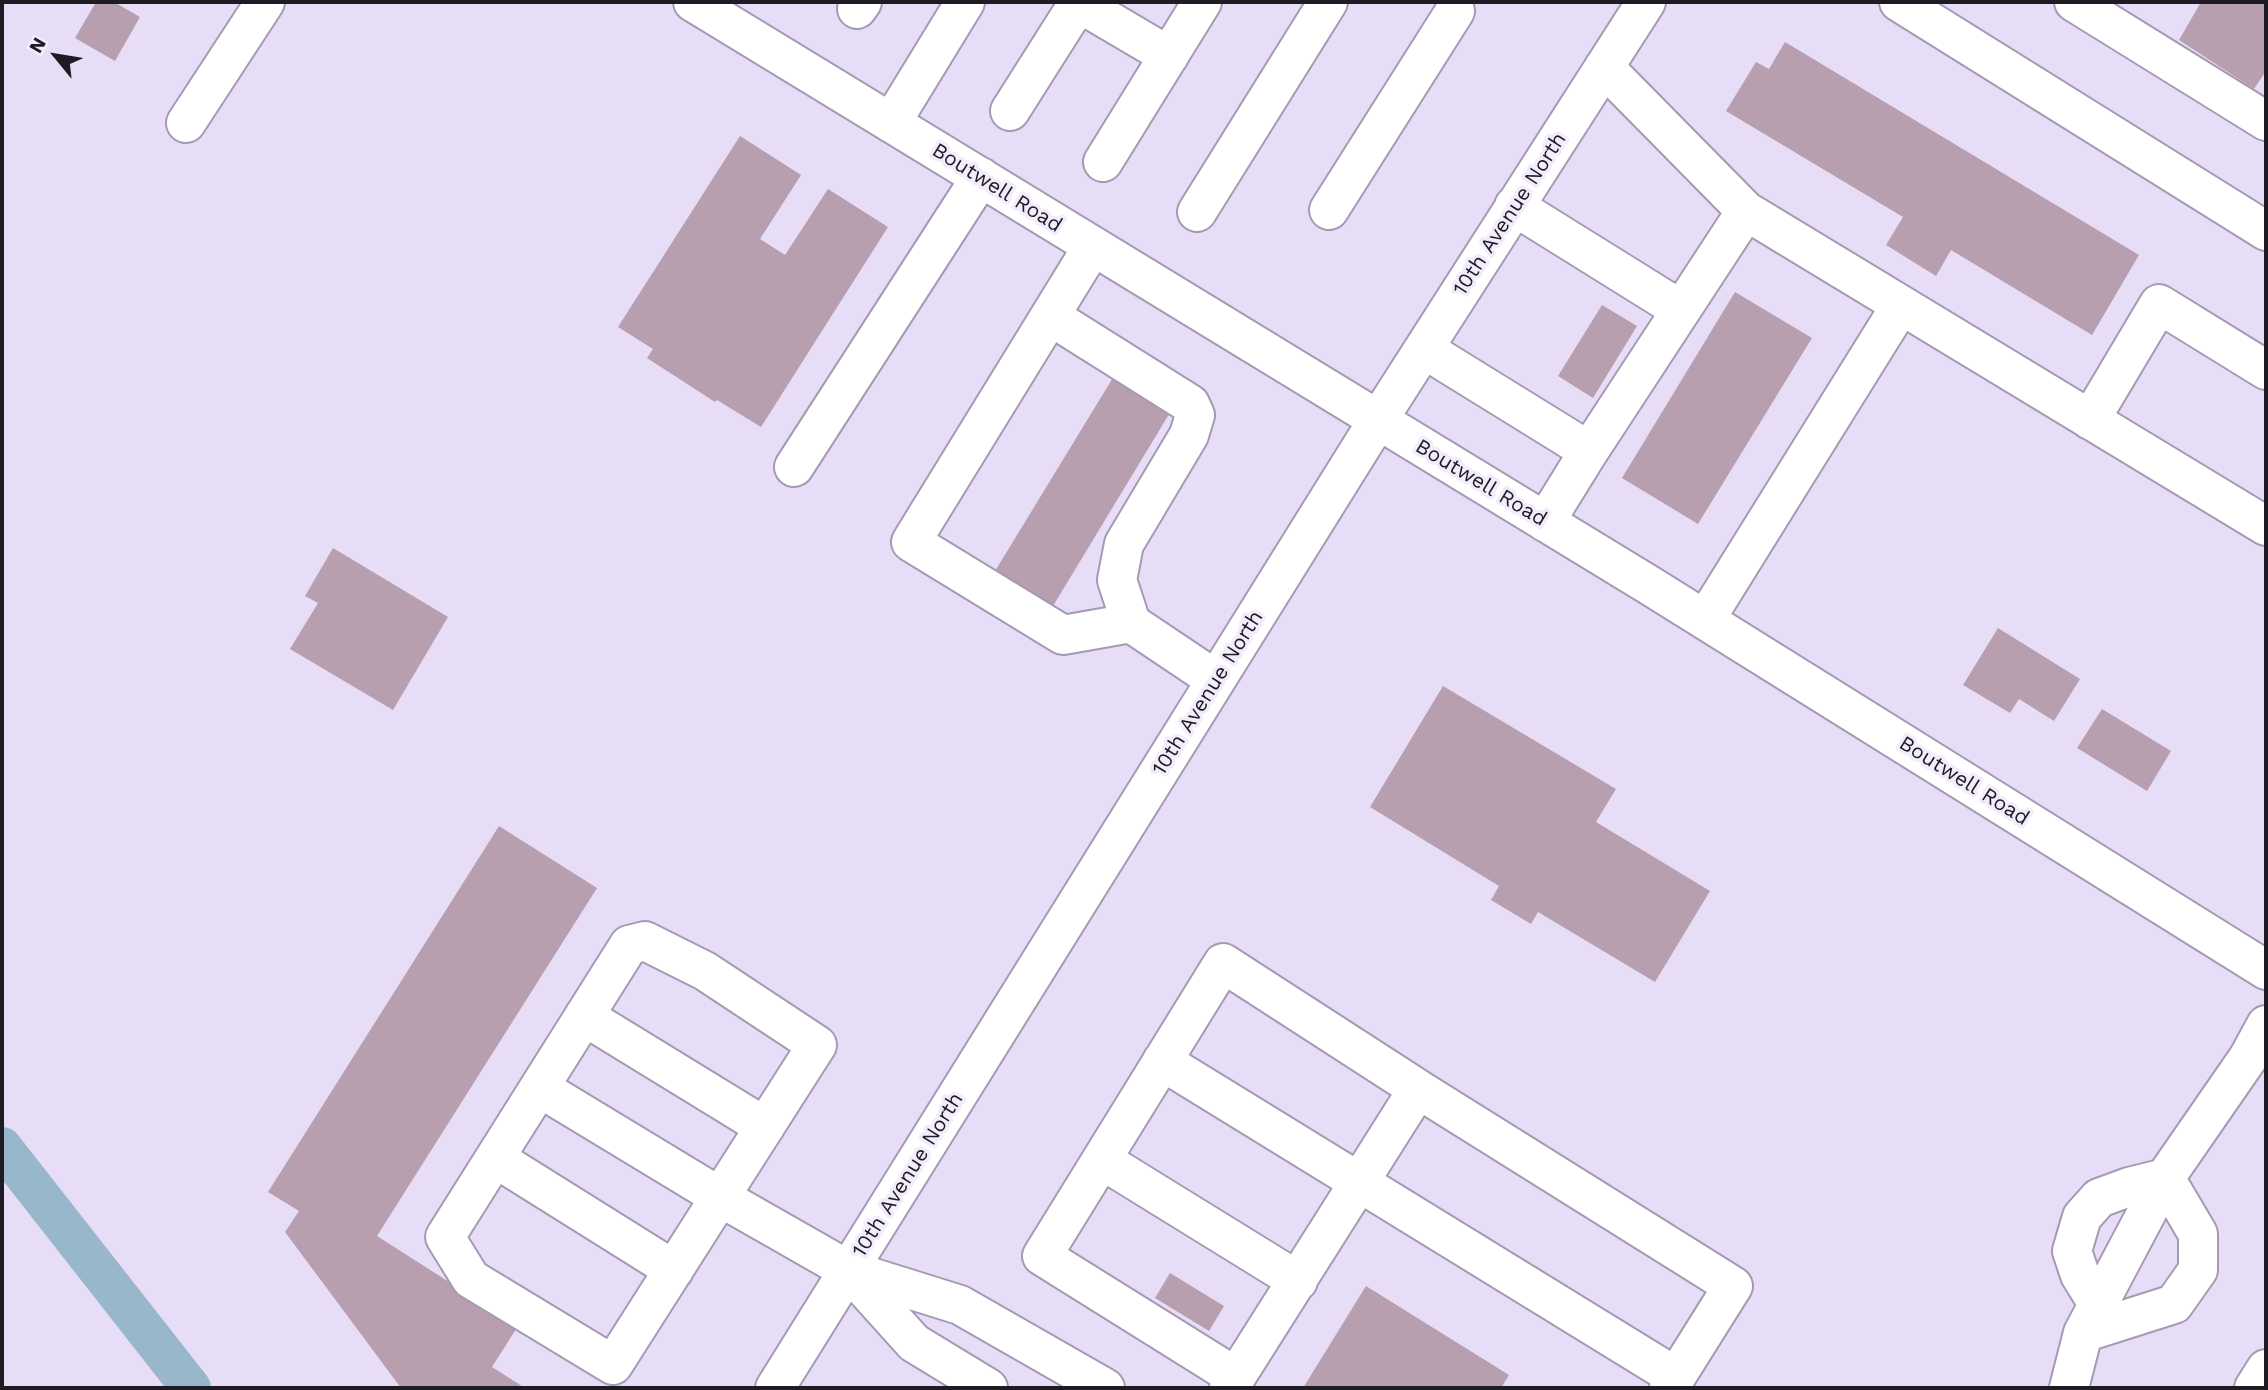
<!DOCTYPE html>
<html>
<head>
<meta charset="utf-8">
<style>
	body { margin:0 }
	#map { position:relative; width:2268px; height:1390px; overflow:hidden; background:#e7ddf7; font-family:"Work Sans",sans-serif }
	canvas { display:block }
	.frame { position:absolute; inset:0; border:4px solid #1e1b24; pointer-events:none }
	.north { position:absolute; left:21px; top:21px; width:70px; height:70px; -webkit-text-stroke:5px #f3ecfc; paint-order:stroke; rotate:300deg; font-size:19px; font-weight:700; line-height:28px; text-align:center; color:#1e1b24 }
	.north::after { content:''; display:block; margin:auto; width:24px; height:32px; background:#1e1b24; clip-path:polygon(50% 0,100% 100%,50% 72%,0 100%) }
</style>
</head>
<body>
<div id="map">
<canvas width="2268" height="1390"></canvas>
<div class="frame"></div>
<div class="north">N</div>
</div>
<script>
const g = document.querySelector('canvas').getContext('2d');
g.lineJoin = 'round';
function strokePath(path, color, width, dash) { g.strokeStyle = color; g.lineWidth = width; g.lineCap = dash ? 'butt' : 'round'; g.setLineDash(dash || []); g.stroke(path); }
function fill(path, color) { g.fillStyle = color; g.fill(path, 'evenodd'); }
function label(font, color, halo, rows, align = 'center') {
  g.font = font + ' "Work Sans",sans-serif'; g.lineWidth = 7; g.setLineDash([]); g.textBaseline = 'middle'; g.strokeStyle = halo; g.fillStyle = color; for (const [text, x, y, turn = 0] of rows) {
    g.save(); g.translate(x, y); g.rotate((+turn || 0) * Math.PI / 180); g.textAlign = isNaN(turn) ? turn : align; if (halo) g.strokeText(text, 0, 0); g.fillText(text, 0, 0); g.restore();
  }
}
strokePath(new Path2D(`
	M2,1147L191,1388`), '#98b7cb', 40);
fill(new Path2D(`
	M96,2H114L140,17L115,61L75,38Z
	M2201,2H2266V71L2254,89L2179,40Z
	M1785,42L2139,255L2092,335L1951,250L1936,276L1886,245L1903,217L1726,111L1756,62L1769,69Z
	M740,136L801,175L760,239L785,255L828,189L888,227L761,427L717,400L715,402L647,358L653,349L618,327Z
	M1735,292L1812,338L1698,524L1622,478Z
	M1602,305L1637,326L1593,398L1558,376Z
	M1114,376L1171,411L1050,611L992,576Z
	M333,548L448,617L393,710L290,649L318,603L305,596Z
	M1998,628L2080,679L2054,721L2019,699L2010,713L1963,685Z
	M1443,686L1616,789L1596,822L1710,891L1655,982L1538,912L1531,924L1491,900L1499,886L1370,807Z
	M2102,709L2171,751L2147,791L2077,748Z
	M499,826L597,888L377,1236L518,1326L492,1367L525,1388H401L285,1232L299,1211L268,1192Z
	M1170,1273L1224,1306L1209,1331L1155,1298Z
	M1366,1286L1509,1375L1501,1388H1303Z`), '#b79fb0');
const minor = new Path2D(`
	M693,2L1649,585L2266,970
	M1899,2L2266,231
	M2074,2L2266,121
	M1079,3L1169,56
	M857,9L862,2
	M1604,67L1746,211L2266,526
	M1010,111L1079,2
	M186,123L265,2
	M891,123L965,2
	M1103,162L1202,2
	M1514,206L1681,310
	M1329,210L1455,11
	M1197,212L1328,2
	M1093,246L911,542L1063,635L1131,623L1216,680
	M1050,316L1190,404L1195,415L1189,435L1124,544L1117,580L1131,623
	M1424,349L1589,451L1746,211
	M2090,420L2159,304L2266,370
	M794,467L981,177
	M1545,522L1589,451
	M1705,620L1901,305
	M584,1016L765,1127
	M1162,1061L1676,1377
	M540,1088L720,1197L613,1365L471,1279L445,1237L629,945L645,941L705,971L817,1045L720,1197L848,1270L960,1305L1105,1388
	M1418,1089L1733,1286L1669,1388
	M495,1158L674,1270
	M1102,1160L1298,1281
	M850,1272L914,1343L988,1388
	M2098,1304L2080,1275L2072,1251L2082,1217L2099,1198L2129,1187L2165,1178
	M2083,1333L2174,1304L2198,1270V1234L2165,1178
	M775,1388L1378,420L1646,2
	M1229,1388L1418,1089L1223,963L1042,1256L1236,1377
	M2069,1388L2083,1333L2165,1178L2248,1058L2266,1025
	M2254,1388L2266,1369`);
strokePath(minor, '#a49ab3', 42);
strokePath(minor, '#fff', 38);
label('21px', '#1e1b24', '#f3ecfc', [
	["Boutwell Road",997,188,32],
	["10th Avenue North",1510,214,-57],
	["Boutwell Road",1481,483,31],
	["10th Avenue North",1208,693,-58],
	["Boutwell Road",1964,781,32],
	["10th Avenue North",908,1175,-58]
]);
</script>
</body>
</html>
